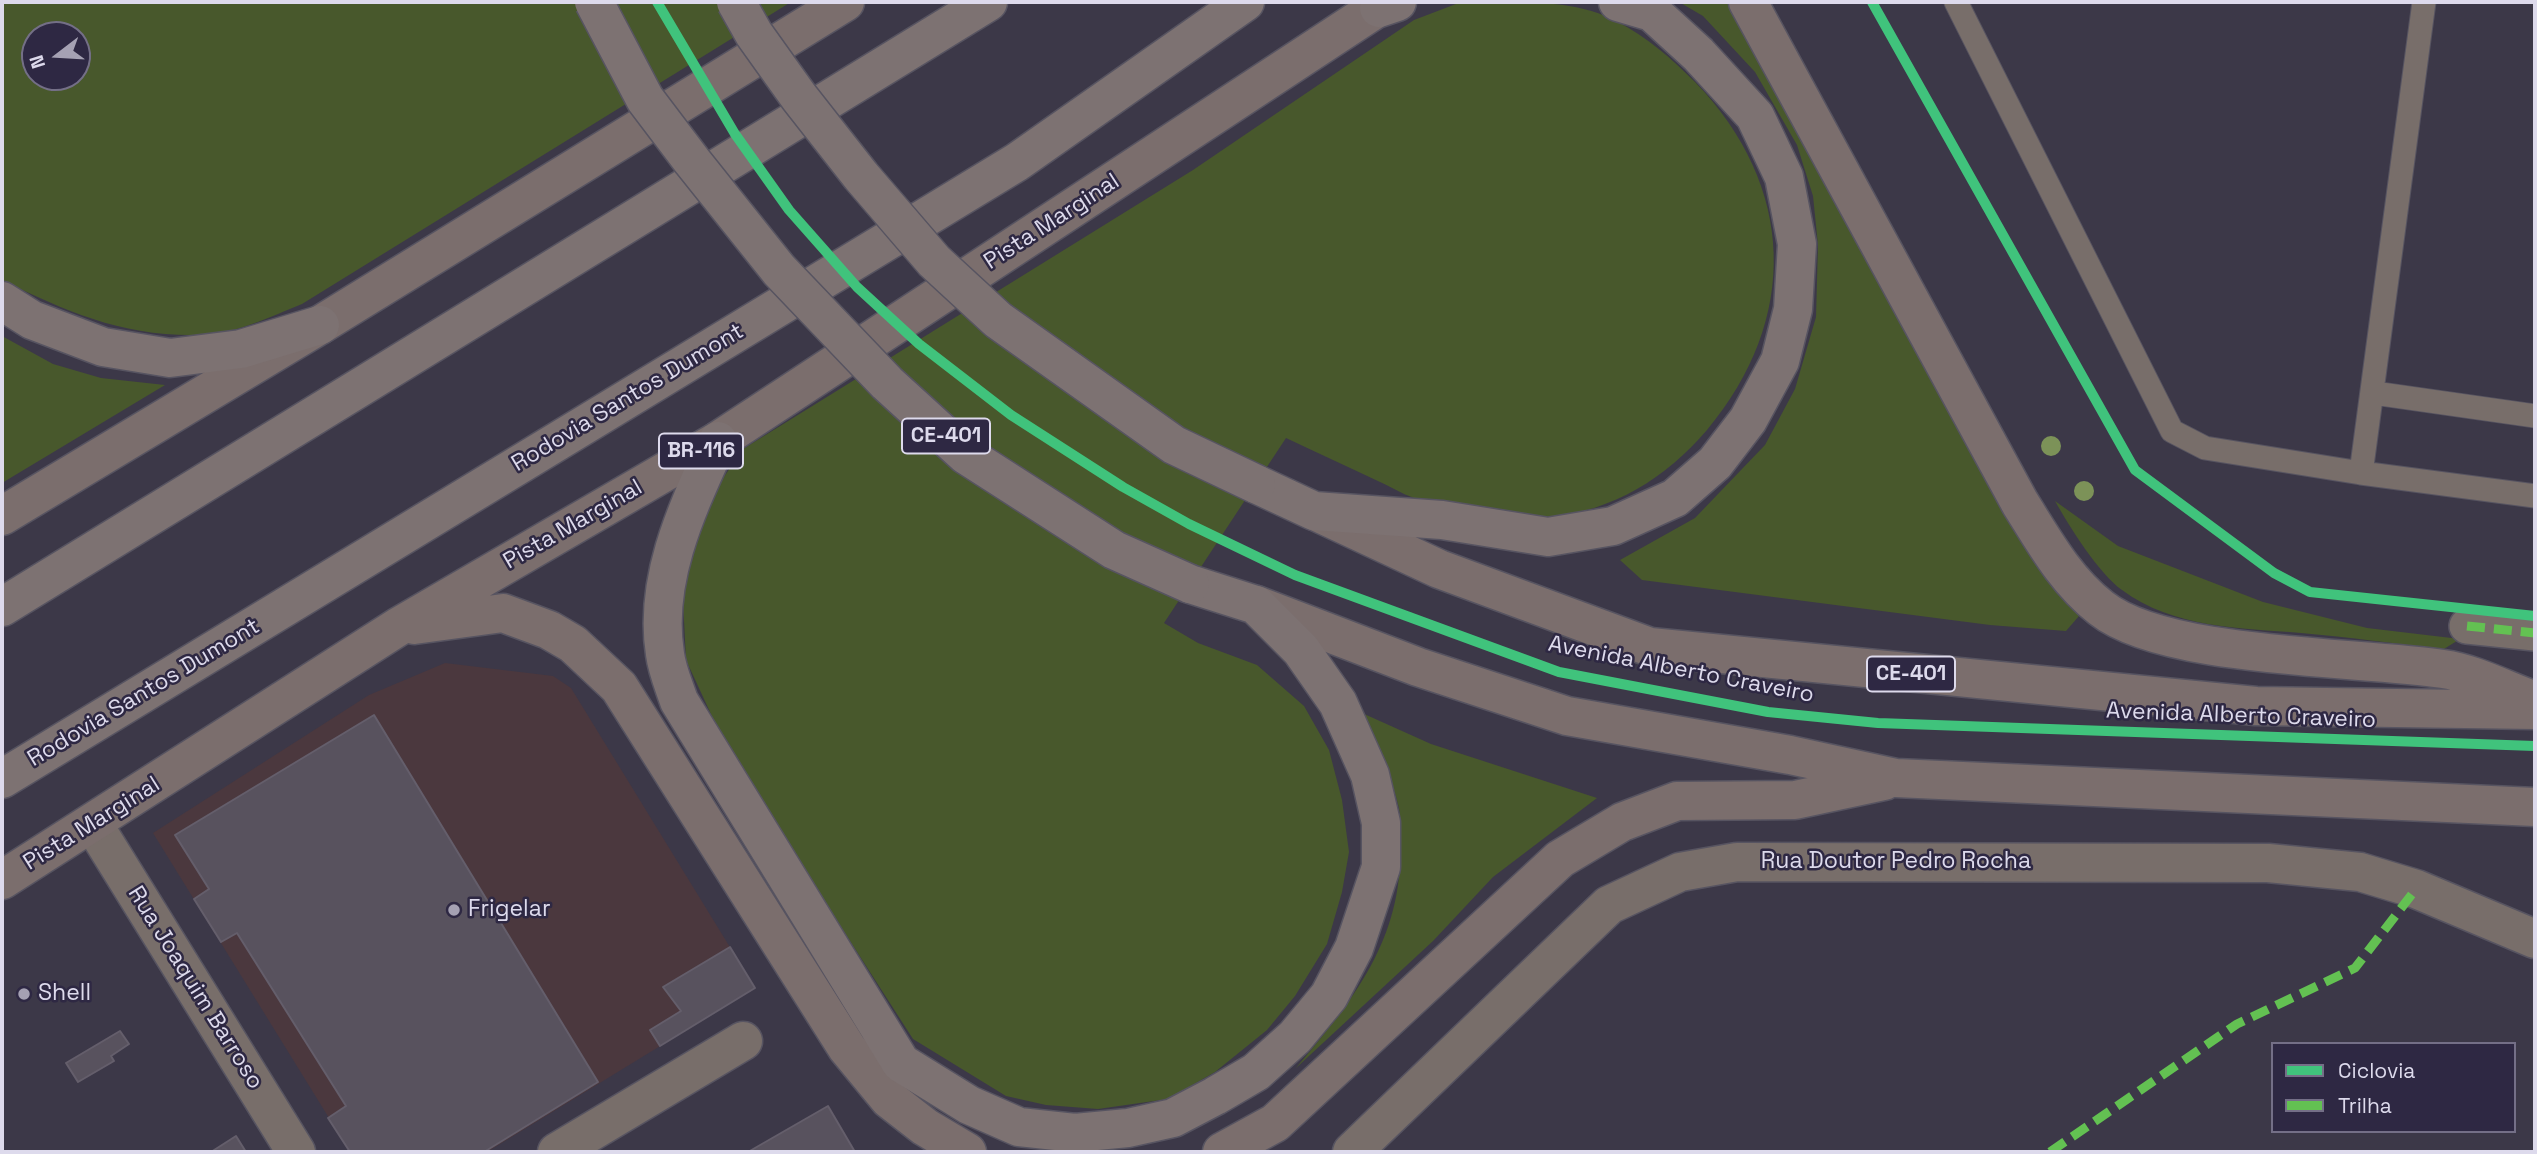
<!DOCTYPE html>
<html>
<head>
<meta charset="utf-8">
<style>
	body { margin:0 }
	#map { position:relative; width:2537px; height:1154px; overflow:hidden; background:#3c3848; font-family:"Space Grotesk",sans-serif }
	canvas { display:block }
	.frame { position:absolute; inset:0; border:4px solid #dddaec; pointer-events:none }
	.legend { position:absolute; left:2271px; top:1042px; width:245px; height:91px; box-sizing:border-box; background:#2e2843; border:2px solid #746f87; margin:0; padding:9px 12px; list-style:none; font-size:21px; color:#dddaec }
	.legend li { display:flex; align-items:center; gap:14px; height:35px }
	.legend b { width:35px; border:2px solid #746f87 }
	.north { position:absolute; left:21px; top:21px; width:70px; height:70px; box-sizing:border-box; background:#2e2843; border:2px solid #746f87; border-radius:50%; rotate:253deg; font-size:19px; font-weight:700; line-height:28px; text-align:center; color:#dddaec }
	.north::after { content:''; display:block; margin:auto; width:24px; height:32px; background:#a5a1b3; clip-path:polygon(50% 0,100% 100%,50% 72%,0 100%) }
</style>
</head>
<body>
<div id="map">
<canvas width="2537" height="1154"></canvas>
<div class="frame"></div>
<ul class="legend">
<li><b style="height:9px;background:#40c37c"></b>Ciclovia</li>
<li><b style="height:9px;background:#63c152"></b>Trilha</li>
</ul>
<div class="north">N</div>
</div>
<script>
const g = document.querySelector('canvas').getContext('2d');
g.lineJoin = 'round';
function fill(path, color) { g.fillStyle = color; g.fill(path, 'evenodd'); }
function strokePath(path, color, width, dash) { g.strokeStyle = color; g.lineWidth = width; g.lineCap = dash ? 'butt' : 'round'; g.setLineDash(dash || []); g.stroke(path); }
function label(font, color, halo, rows, align = 'center') {
  g.font = font + ' "Space Grotesk",sans-serif'; g.lineWidth = 5; g.setLineDash([]); g.textBaseline = 'middle'; g.strokeStyle = halo; g.fillStyle = color; for (const [text, x, y, turn = 0] of rows) {
    g.save(); g.translate(x, y); g.rotate((+turn || 0) * Math.PI / 180); g.textAlign = isNaN(turn) ? turn : align; if (halo) g.strokeText(text, 0, 0); g.fillText(text, 0, 0); g.restore();
  }
}
fill(new Path2D(`
	M445,663L553,676L571,688L755,988L487,1152H350L153,833L369,695Z`), '#4b383e');
fill(new Path2D(`
	M2,2H791L302,304C270,317 235,334 200,335C124,337 67,312 2,280ZM35,35H77V77H35Z
	M1485,2C1529,2 1578,0 1618,22C1647,37 1672,59 1695,82C1796,186 1800,319 1707,430C1666,478 1613,511 1549,517C1533,519 1512,513 1495,510C1471,507 1444,506 1420,500C1406,496 1393,488 1380,482C1349,467 1317,453 1286,438L1164,623L1198,643L1257,665L1304,706L1329,750L1342,800L1349,852L1342,892L1327,944L1295,996L1267,1030L1215,1072L1168,1099L1098,1109L1046,1105L1006,1096L913,1039L728,751L686,660L683,600L697,529L717,487L743,449L1193,170L1414,20L1456,4Z
	M1679,2H1728L2000,504L2079,616L2066,631L1990,625L1642,580L1620,560L1695,518L1765,445L1795,389L1816,317L1818,245L1813,196L1797,145L1755,72L1703,16Z
	M2,336L53,364L101,378L165,385L2,483Z
	M2055,501L2118,546L2263,602L2367,628L2460,639L2444,649C2397,644 2349,637 2301,633C2240,628 2173,628 2122,590C2099,574 2069,526 2055,501Z
	M1362,713L1431,744L1597,798L1493,877L1433,941L1296,1068C1353,1001 1403,938 1400,846C1400,834 1401,820 1399,808C1392,776 1374,743 1362,713Z`), '#48582c');
const building = new Path2D(`
	M374,715L598,1082L484,1152H350L328,1118L346,1106L237,933L221,942L194,899L209,889L175,835Z
	M730,947L755,988L660,1046L650,1030L681,1011L663,987Z
	M120,1031L129,1044L111,1056L114,1061L78,1082L66,1063Z
	M828,1106L855,1152H748Z
	M236,1136L246,1152H211Z`);
fill(building, '#58525e');
strokePath(building, '#645e6b', 2);
const service = new Path2D(`
	M1956,2L2172,431L2205,448L2361,473L2535,496
	M2374,393L2535,416
	M2361,473L2424,2`);
const pedestrian = new Path2D(`
	M2467,626L2535,633`);
const minor = new Path2D(`
	M93,824L296,1152
	M557,1152L743,1041
	M1352,1152L1609,905L1680,872L1737,862L2268,863L2360,872L2416,889L2535,939`);
const primary = new Path2D(`
	M1748,2L2020,503C2044,541 2065,580 2101,608C2165,659 2358,656 2443,669C2473,673 2505,690 2533,700
	M1317,512L1439,569L1650,647L2256,706L2535,710
	M2,516L320,325L845,2
	M1256,605L1418,667L1567,716L1790,755L1896,778L2535,807
	M414,625L503,613L549,630L573,644L619,687L847,1048L889,1099L925,1127L967,1152
	M2,880L398,627L718,441L1386,2
	M1222,1152L1275,1123L1560,859L1622,822L1677,801L1795,800L1884,781`);
const trunk = new Path2D(`
	M1379,8L1397,2
	M2,301L32,320L103,347L170,358L241,349L320,325
	M718,441C688,507 653,579 665,654C667,670 674,686 679,701L901,1063L969,1105L1019,1127L1075,1133L1128,1128L1173,1118L1215,1096L1256,1072L1295,1037L1329,996L1354,948L1381,867V823L1370,775L1338,703L1301,650L1256,605L1190,584
	M1256,484L1314,511L1442,520L1548,537L1613,526L1675,498L1715,463L1748,420L1780,361L1793,309L1797,244L1784,177L1755,116L1698,54L1652,12L1618,2
	M2,607L988,2
	M2,779L1017,162L1245,2`);
strokePath(service, '#575461', 25);
strokePath(pedestrian, '#575461', 38);
strokePath(minor, '#575461', 41);
strokePath(primary, '#575461', 41);
strokePath(trunk, '#575461', 41);
strokePath(service, '#786e6a', 23);
strokePath(pedestrian, '#786e6a', 35);
strokePath(minor, '#786e6a', 38);
strokePath(primary, '#7b6e6d', 38);
strokePath(trunk, '#7d7272', 38);
const trunkBridge = new Path2D(`
	M594,2L645,99L692,161L779,270L887,383L966,455L1114,550L1190,584
	M736,2L754,34L799,97L861,176L934,261L998,320L1174,445L1256,484`);
strokePath(trunkBridge, '#575461', 41, []);
strokePath(trunkBridge, '#7d7272', 38);
strokePath(new Path2D(`
	M2467,626L2535,633
	M2050,1152L2237,1024L2355,968L2416,889`), '#63c152', 9, [18, 9]);
strokePath(new Path2D(`
	M657,2L735,134L789,210L857,287L919,344L1011,415L1123,487L1189,524L1295,575L1559,672L1768,712L1878,723L2535,746
	M1872,2L2135,470L2274,573L2310,592L2535,616`), '#40c37c', 10);
g.fillStyle = '#7c9258';
for (const [x, y] of [
	[2051,446],
	[2084,491]
]) { g.beginPath(); g.arc(x, y, 10, 0, 2 * Math.PI); g.fill(); }
for (const [x, y, r, color] of [
	[454,910,7,"#a5a1b3"],
	[24,994,7,"#a5a1b3"]
]) { const dot = new Path2D(); dot.arc(x, y, r, 0, 2 * Math.PI); g.fillStyle = color; g.fill(dot); strokePath(dot, '#2e2843', 2.5); }
for (const [x, y, w] of [
	[946,436,88],
	[701,451,84],
	[1911,674,88]
]) { const box = new Path2D(); box.roundRect(x - w / 2, y - 17.5, w, 35, 5); g.fillStyle = '#2e2843'; g.fill(box); strokePath(box, '#dddaec', 2); }
label('bold 21px', '#dddaec', null, [
	["CE-401",946,436],
	["BR-116",701,451],
	["CE-401",1911,674]
]);
label('23px', '#dddaec', '#2e2843', [
	["Pista Marginal",1052,222,-33],
	["Rodovia Santos Dumont",628,398,-31],
	["Pista Marginal",573,525,-30],
	["Avenida Alberto Craveiro",1681,670,11],
	["Rodovia Santos Dumont",144,693,-31],
	["Avenida Alberto Craveiro",2241,716,2],
	["Pista Marginal",92,824,-32],
	["Rua Doutor Pedro Rocha",1896,862],
	["Rua Joaquim Barroso",195,988,58]
]);
label('23px', '#dddaec', '#2e2843', [
	["Frigelar",468,910],
	["Shell",38,994]
], 'left');
</script>
</body>
</html>
